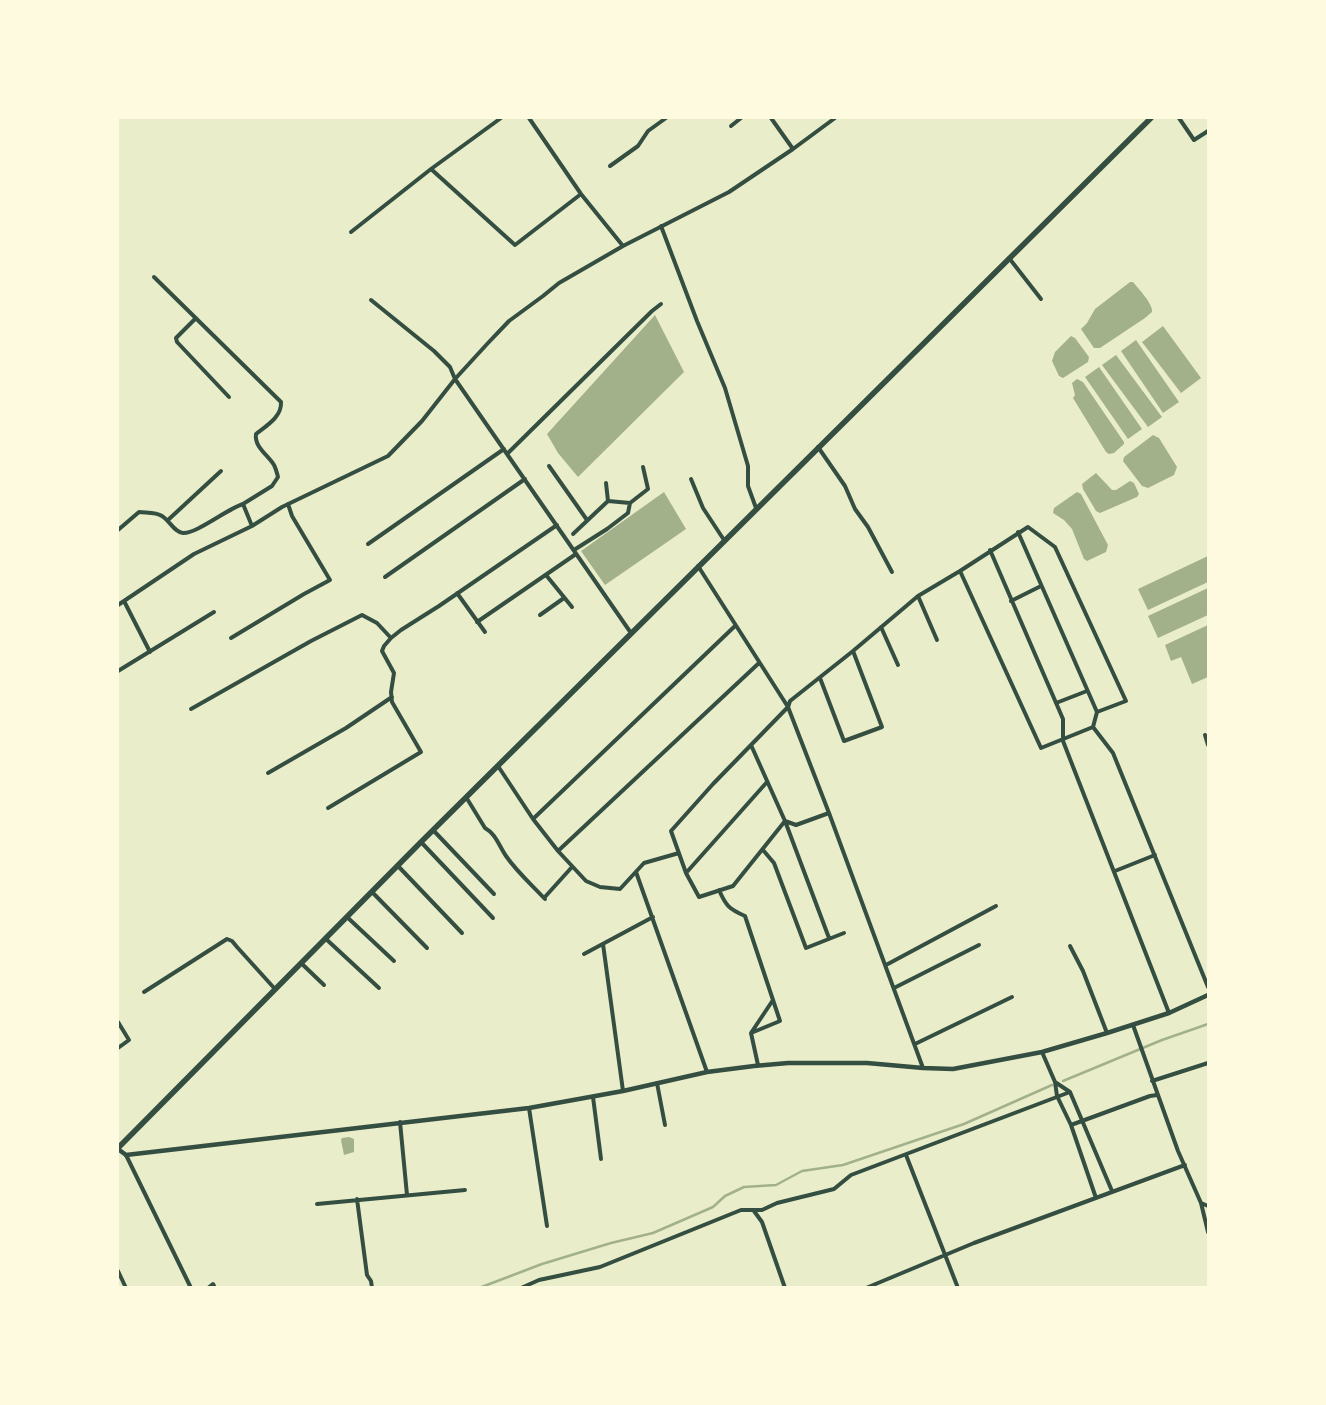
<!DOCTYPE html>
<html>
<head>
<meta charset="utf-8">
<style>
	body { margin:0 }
	#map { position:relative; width:1326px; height:1405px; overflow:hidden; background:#e9edc9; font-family:Figtree,sans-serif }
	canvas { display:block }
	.frame { position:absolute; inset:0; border:119px solid #fefae0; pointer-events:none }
</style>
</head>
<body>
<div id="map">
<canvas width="1326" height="1405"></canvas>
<div class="frame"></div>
</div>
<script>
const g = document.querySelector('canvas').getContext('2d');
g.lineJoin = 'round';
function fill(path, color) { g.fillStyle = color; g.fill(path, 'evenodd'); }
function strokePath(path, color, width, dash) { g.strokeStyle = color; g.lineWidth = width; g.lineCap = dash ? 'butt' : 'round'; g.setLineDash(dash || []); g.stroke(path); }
fill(new Path2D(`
	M1130,282H1133C1138,288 1154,305 1152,312C1151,313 1146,317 1145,318L1100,348H1094L1081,329L1087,323L1095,309Z
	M655,315L684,372L578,477L558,453L547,434Z
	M1163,326L1201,378L1181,393L1142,342Z
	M1071,336L1075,338L1089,357L1088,362L1063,378L1059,376L1052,361L1055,352Z
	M1136,340L1179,402L1163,413L1121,351Z
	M1116,355L1162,417L1148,427L1102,365Z
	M1099,367L1142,429L1128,439L1085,377Z
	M1077,379L1083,382L1124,442V444L1114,453L1109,454L1106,452L1073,398L1075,395L1072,383Z
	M1153,435L1159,438L1177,467L1174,475L1148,488L1142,486L1123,461L1124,457Z
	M1096,473L1112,490H1116L1130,481L1134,483L1139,494L1137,497L1100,513L1096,511L1083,489L1082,484Z
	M664,492L686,529L605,585L581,551Z
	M1077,492L1081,494L1108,545L1106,552L1087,561L1084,559L1072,529L1064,520L1053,513L1054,508Z
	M1208,556V582L1148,610L1138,589Z
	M1208,588V615L1158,638L1148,616Z
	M1208,625V677L1192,684L1181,657L1171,661L1165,645Z
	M349,1137L354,1139V1152L344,1155L341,1140L342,1138Z`), '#a3b18a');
strokePath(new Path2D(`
	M1063,1081L1162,1040L1208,1024
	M479,1288L542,1264L611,1243L653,1233L713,1207L725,1196L744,1187L776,1185L802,1171L843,1165L964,1124L1052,1085`), '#a3b18a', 2.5);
strokePath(new Path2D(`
	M529,118L581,194L623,246
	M771,118L793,149
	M1179,118L1194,140L1208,131
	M731,126L741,118
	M610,166L638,146L648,131L666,118
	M431,169L515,245L581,194
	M661,226L697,321L725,388L748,466V486L756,508
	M351,232L431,169L501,118
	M1009,258L1041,299
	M154,277L281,402C282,417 266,426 256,434C254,447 268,455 274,465C276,469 277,473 278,477L272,486L243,504
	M371,300L434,351L450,367L455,379L631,633
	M196,318L176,338L177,342L229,397
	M818,447L845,486L855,509L868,527L892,572
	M507,454L652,311L661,304
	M549,466L587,520
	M691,479L703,508L724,540
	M608,501L630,503L648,489L643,467
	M168,520L221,471
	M118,530L139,512C146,513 156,512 162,516C169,520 175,533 183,533C196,534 227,509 243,504L252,526
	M573,534L608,501L606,483
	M368,544L504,449
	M574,550L607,529L628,513L630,503
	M990,550L1063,719V741L1169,1013
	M698,566L788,707L829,813L923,1068
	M960,571L1041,748L1093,727L1097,712L1018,532
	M546,575L572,607
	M385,577L525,479
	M457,593L485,632
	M918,596L937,640
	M124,601L150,652
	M1011,601L1041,586
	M118,605L194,554L252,526L282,507L388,456L422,421L455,379L488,343L509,321L543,296L559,283L623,246L729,192L793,149L835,118
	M540,615L564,598
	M477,622L576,554
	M881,627L898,665
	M231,638L304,594L330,580L292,516L288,504
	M118,671L214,612
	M820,678L844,741L882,727L853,651
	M1056,703L1087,691
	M191,709L311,641L362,615L377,623L391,638
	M1093,727L1113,753L1208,987
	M1205,735L1208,745
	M751,745L785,821L829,938
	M498,766L533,819L558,851L586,881L600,887L620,889L644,863L679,853
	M268,773L346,728L392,697
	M466,797L485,828C496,834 499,846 506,856C517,872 532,885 545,899
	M328,808L421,752L392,702L391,692L394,673L382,651L384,646L391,638L401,630L439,606L557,525
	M829,813L796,825L785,821L733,886L699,897L686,873L671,831L713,784L788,707L790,701L853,651L918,596L960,571L1028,527L1055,547L1126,701L1097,712
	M533,819L735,626
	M433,830L494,894
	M421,842L493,918
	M763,850L774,863L806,948L844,933
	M558,851L759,663
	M398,866L462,933
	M1115,871L1155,855
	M636,872L707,1072
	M686,873L767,782
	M719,890C726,906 729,909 745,916L780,1021L751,1033L758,1065
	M372,892L427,948
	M544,898L572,867
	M347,917L394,961
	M326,939L379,988
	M603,944L623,1091
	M1070,946L1083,971L1107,1033
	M584,954L653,917
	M301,963L324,985
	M886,965L996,906
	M894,988L979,945
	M144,992L227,939L232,941L237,947L275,989
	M118,1022L129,1040L118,1048
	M1133,1025L1178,1151L1201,1203L1208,1232
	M751,1033L773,1000
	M915,1044L1012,997
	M1042,1052L1055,1082L1057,1096L1071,1125L1096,1198
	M1152,1081L1208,1063
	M1055,1082L1070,1092L1112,1191
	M657,1083L665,1125
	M593,1097L601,1159
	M529,1108L547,1226
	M400,1122L407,1195
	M1071,1125L1150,1096L1157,1095
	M126,1155L191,1288
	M906,1155L958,1288
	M357,1199L367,1275L371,1281L372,1288
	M1201,1203L1208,1206
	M317,1204L465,1190
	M754,1211L762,1222L785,1288
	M118,1271L126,1288
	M208,1288L213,1284L215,1288
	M521,1288L539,1280L600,1267L741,1210H762L777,1203L834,1189L851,1175L1070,1092
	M866,1288L974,1243L1185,1165`), '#344e41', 4);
strokePath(new Path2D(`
	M118,1149L126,1155L529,1108L623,1091L707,1072L754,1066L788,1063H867L923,1068L953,1069L1042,1052L1107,1033L1169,1013L1208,995`), '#344e41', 4.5);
strokePath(new Path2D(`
	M118,1148L421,842L1151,118`), '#344e41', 5.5);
</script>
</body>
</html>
